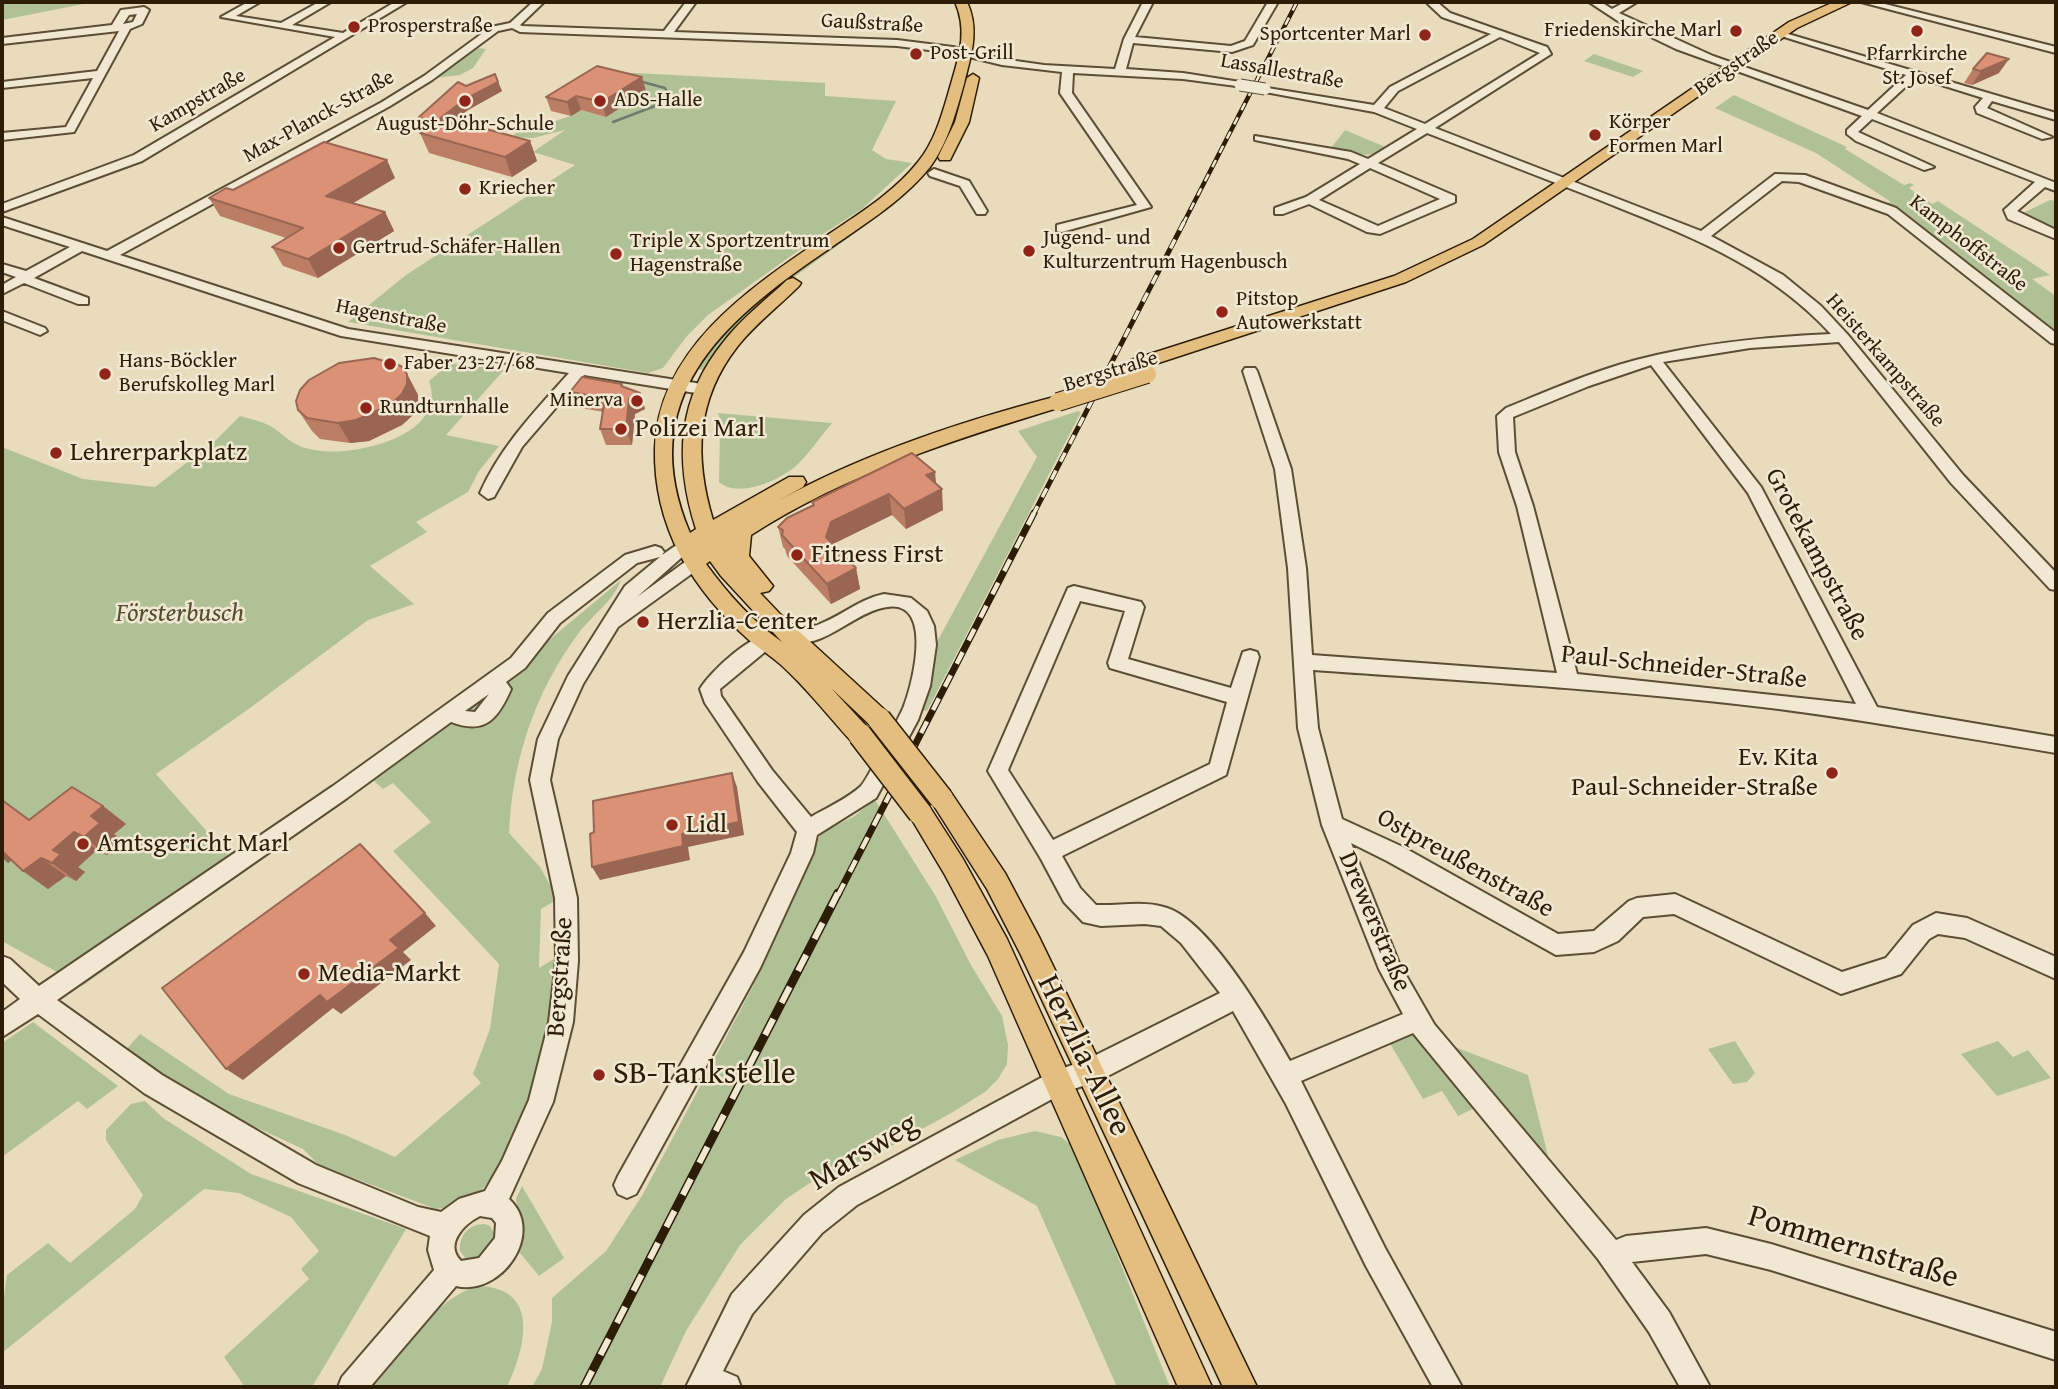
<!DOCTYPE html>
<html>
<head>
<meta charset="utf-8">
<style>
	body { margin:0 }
	#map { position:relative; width:2058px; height:1389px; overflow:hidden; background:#e9dcbc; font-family:"Gentium Book Plus",serif }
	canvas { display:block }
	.frame { position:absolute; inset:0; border:4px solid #2d1d06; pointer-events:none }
</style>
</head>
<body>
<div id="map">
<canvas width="2058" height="1389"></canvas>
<div class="frame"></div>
</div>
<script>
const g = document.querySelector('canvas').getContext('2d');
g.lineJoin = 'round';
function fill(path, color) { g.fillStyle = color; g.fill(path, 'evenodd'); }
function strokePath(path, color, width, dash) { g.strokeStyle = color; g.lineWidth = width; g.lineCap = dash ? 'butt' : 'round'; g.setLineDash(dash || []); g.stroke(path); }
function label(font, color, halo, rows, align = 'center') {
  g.font = font + ' "Gentium Book Plus",serif'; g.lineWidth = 5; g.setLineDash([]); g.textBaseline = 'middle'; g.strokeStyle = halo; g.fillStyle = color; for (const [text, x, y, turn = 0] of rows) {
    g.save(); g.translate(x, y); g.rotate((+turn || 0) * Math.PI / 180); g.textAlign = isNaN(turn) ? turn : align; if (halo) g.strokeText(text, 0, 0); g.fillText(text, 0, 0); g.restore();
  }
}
fill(new Path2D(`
	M2,2H94L2,20Z
	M477,48L486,49L473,68L460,75L435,78Z
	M1594,54L1643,71L1633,77L1584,61Z
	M965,70H968L949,141L918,183L895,204L786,283L706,370L694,369L728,323L926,168Z
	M616,72L825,83V96L896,101L872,150L886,159L912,163L862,209L812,241L708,315L687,336L663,368L648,373L348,322L406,275L575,165L533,152L565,130L533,138L512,137L516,133L571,116L581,110L606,117Z
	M1734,95L1847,147L1845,149L1904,185L1910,183L1914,185L1909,188L1932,204L1938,201L2050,275L2032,279L2056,296V328L2048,329L1883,204L1891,202L1816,153L1715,108Z
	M1345,130L1388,148C1362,161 1356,152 1331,148Z
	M2050,200L2056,201V230L2023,213Z
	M450,363L504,370L446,435L499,446L479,471L468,492L416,522L427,532L370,566L414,604L368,620L250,708L156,774L236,864L519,665L621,580C613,602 592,615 578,634C535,692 512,761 509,833L540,867L558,899L541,909L539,968L557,957C554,989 551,1022 544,1054C536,1091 509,1157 484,1187C472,1201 454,1207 436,1209L319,1165L303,1149L210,1106L124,1052L140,1034L229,1094L345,1135L395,1157L481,1083L473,1074L490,1029L499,964L393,851L431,822L393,783L383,789L374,781L82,986L2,941V447L83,479L155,487L215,441L240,416C250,419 266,422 275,429C293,443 297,448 322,451C361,455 448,434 429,381Z
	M1078,411L1081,412L927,711L922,710L932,678L937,642L1037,457L1018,431Z
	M718,413L832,423C820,437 809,454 796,466C780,480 738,499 719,482L720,431L723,430Z
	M875,800L935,895L971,965L1002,1016L1008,1045L1007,1064L998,1079L985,1092L953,1112L844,1172L819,1177L786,1199L740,1245L686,1331L660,1387H532L542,1369L552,1322V1298L606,1251L643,1194L752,988L808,867L821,832L853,817Z
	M33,1022L118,1086L87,1109L78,1101L2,1157V1043Z
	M1421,1023L1434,1039L1528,1075L1556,1188L1485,1103L1458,1116L1442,1091L1423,1099L1386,1037Z
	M1735,1041L1755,1073L1747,1082L1733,1084L1708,1049Z
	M1998,1041L2013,1057L2028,1050L2051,1078L1997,1096L1961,1054Z
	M145,1101L163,1118L251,1174L406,1229L312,1387H245L224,1357L309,1279L301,1269L319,1251L291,1217L239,1193L204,1189L2,1353V1310L7,1275L48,1243L70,1263L135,1209L143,1195L106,1140V1130L131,1104Z
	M1035,1131L1061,1137L1074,1147L1170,1387H1117L1037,1206L955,1160L998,1140Z
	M522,1186L564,1258L539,1276L516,1248L521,1229L516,1199Z
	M485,1224L490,1226L495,1235C493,1250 482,1262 466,1259L460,1251C459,1235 469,1224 485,1224Z
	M477,1286C541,1287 526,1347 507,1387H371C402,1352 431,1301 477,1286Z`), '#b0c295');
strokePath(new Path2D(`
	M613,122L655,106L668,94L665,88L639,81`), '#6d7c6e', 2.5);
const minor = new Path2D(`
	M248,2H260L236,16L281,23L319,2H331L292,25L343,33L395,2H407L142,161L2,212V204L134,155L335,37L221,17Z
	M533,2H544L520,25L522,26L664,31L686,2H696L674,32L897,40L953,47L1002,59L1044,65L1115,69L1124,39L1143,2H1153L1135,37L1231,46L1245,41L1268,2H1278L1253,45L1232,52L1133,43L1126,69L1183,73L1240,82L1246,85L1244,87L1183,79L1073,73L1072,93L1151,207L1062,232L1057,231V225L1137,205L1060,93L1062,72L1002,65L953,53L897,46L520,32L512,28L498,31L432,80L390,106L120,255L348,329L702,384L710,389L702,394L584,375L522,447L494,497L488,499L480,493C501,446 535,411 569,373L341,336L82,251L34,278L88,298V304H78L24,283L2,294V285L16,277L2,272V264L26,271L70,247L2,225V217L107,251L382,102L424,76L491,27L510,23Z
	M1426,2H1437L1450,13L1547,47L1551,54L1435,128L1701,231L1775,174L1805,175L1896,208L2056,333V344L2051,343L1888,214L1799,182L1782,181L1711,236L1783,275L1821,306L1848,335L1963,475L2056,573V590L2050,589L1951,483L1839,342L1750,348L1663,362L1761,487L1877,707L2056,737V753C1964,738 1872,721 1779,709C1624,690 1469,681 1313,670L1318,728L1342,819L1403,847L1558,934L1594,931L1629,901L1637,898L1675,894L1842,972L1886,958L1913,925L1936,913L1967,918L2056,957V979L1965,938L1938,934L1929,939L1901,974L1841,994L1674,914L1643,917L1618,941L1594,952L1556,955L1387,861L1351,843L1399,963L1434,1024L1616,1240L1626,1236L1706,1228L1771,1244L2056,1332V1360L1771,1270L1706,1254L1632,1262L1669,1312L1710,1387H1680L1649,1332L1598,1259L1413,1033L1301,1081L1385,1248L1462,1387H1433L1366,1266L1286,1104L1233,1011L1100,1080L1065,1092L857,1205L822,1233L752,1314L723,1371L737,1377L741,1387H686L732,1294L804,1215L839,1187L1050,1073L1086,1060L1220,993L1181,943L1161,926L1145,924L1101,926L1083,922L1064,902L1041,859L988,771L1068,588L1074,586L1141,602L1144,607L1128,659L1231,688L1243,652L1250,650L1257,652L1259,657L1226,775L1062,856L1080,888L1096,905C1120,906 1144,900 1167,908C1210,922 1268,1022 1290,1061L1403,1014L1379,969L1322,825L1298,728L1288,568L1275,469L1243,371L1245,368H1255L1257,371L1291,469L1306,568L1312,655L1557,673L1517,506L1499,452L1497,416L1506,408C1548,391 1591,372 1636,360C1700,343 1766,337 1831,334C1766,263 1684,234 1597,199C1540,177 1484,155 1427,133L1378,163L1455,196V202L1380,234L1367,232L1309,204L1283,214H1275V208L1306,197L1360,164L1348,159L1255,140V136L1351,152L1368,159L1417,129L1374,112L1265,92L1259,89L1261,87L1374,105L1390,87L1491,34L1442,17ZM1500,37L1540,53L1425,124L1384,108L1398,91ZM1370,168L1440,199L1378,226L1319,200ZM1651,365L1748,493L1856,704L1577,674L1533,506L1515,452L1513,417L1589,386ZM1080,601L1125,611L1108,663L1110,668L1227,702L1210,764L1053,840L1008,770Z
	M1589,2H1601L1612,9L1625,2H1637L1619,13L1713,56L1868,110L1906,75L1778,35V31L2056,113V120L1992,101L1987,108L2052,137L2042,139L1977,113L1975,107L1983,98L1916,77L1877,113L2056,183V191L2045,187L2017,211L2056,230V239L2008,219L2004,210L2035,182L1872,119L1858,132L1934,167L1924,170L1856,141L1847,134V130L1862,116L1676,49L1618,21Z
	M1861,2H1877L2056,47V53Z
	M144,7L149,10L142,24L130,29L74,132L2,140V133L66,127L93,78L2,88V82L97,71L119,31L2,44V38L112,25L121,10ZM137,14L133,22L123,24L129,15Z
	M934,169L969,181L987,211L985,214H977L960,186L930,176L928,173Z
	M2,311L45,328L47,331L40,335L2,320Z
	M684,540L693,546L690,550L637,597L689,559H701L704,563L701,567L618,627L583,684L558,739L550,780L577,898L578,961L573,1022L553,1102L509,1199C546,1233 501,1297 456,1286L370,1387H338L342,1377L434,1270L428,1250L430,1236L298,1183L144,1093L38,1014L2,1037V1012L20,999L2,982V956L10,959L39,986L333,786L511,658L548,613L625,555L655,546L661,548L664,552L662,555ZM660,557L625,586L568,676L538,739L530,780L555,898L556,961L549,1022L529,1100L502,1161L485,1191L459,1199L441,1212L418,1207L316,1165L162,1075L57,1000L347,798L451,722C485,735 498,719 511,689L506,682L525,668L560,623L637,563ZM489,694L475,712L465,711ZM480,1216L492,1218L496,1223L495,1238L479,1258L461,1261C444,1244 464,1224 480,1216Z
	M884,594L911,598L927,611L934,626L936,645L930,686L918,720L876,798L817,835L813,853L760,968L636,1194L627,1198L618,1194L614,1185L618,1176L744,952L791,853L797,832L758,782L705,703L700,689C709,673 754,630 772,636L774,641L772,646L720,689L721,696L772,770L811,817C826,808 847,799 861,786C866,782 900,716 904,706C914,680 936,590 878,609C846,619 820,652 783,641L781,636L783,631C796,627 810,629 822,623C844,614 860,599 884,594Z`);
const major = new Path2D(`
	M955,2H967C980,30 971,55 964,84C956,112 948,143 930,167C902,202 860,227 823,253C722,322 633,399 690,533L696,529C674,460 677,398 725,340C742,318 767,299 787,280L793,278L801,283L799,286C779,306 754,325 737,347C696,400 694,457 713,520L789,477H803L806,482L803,487L776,502C862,454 962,421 1058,396L1067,402L1064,406C956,439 847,473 751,535L749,556L773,586L769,591L760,593L779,613L887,712L891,719L887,726L879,728L871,726L831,688L868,728L872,735L868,742L860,744L852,742C828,716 806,687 780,664C771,656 760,649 750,641C723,617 698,588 680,555C663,522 654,486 655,448C658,346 756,284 832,232C862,212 895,191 918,162C936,140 943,111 951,84C959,56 968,31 955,2ZM710,561L721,576L782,642C753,622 727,593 706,564Z
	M1834,2H1852L1797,28L1483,245L1406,282L1143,368L1137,369L1128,364L1131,360L1394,276L1473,239L1789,22Z
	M973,74L979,78L969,122L950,160H940L938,157L955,122L967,78Z
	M941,788L950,791L1005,873L1039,937L1257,1387H1223L1021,955L987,889L929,798L932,791Z
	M920,802L929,806L963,859L1007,939L1212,1387H1178L988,956L945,875L908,813L911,806Z`);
strokePath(minor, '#5c4d34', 4);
strokePath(major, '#2d1d06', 3);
fill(minor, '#f1e8d3');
fill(major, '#e4be7e');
const railFar3 = new Path2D(`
	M1183,224L1297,2`);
const railFar2 = new Path2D(`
	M1033,515L1184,222`);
const railFar1 = new Path2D(`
	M838,895L1034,513`);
const rail = new Path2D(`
	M584,1387L838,893`);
strokePath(railFar3, '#2d1d06', 4.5);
strokePath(railFar2, '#2d1d06', 5);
strokePath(railFar1, '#2d1d06', 7);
strokePath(rail, '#2d1d06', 9);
strokePath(railFar3, '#f1e8d3', 2.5, [8]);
strokePath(railFar2, '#f1e8d3', 3.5, [10]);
strokePath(railFar1, '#f1e8d3', 4.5, [13]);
strokePath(rail, '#f1e8d3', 6, [18]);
const minorBridge = new Path2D(`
	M1240,85L1265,89`);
const majorBridgeFar1 = new Path2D(`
	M1058,402L1147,374`);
const majorBridge = new Path2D(`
	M879,719L941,798
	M860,735L920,813`);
strokePath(minorBridge, '#5c4d34', 13, []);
strokePath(majorBridgeFar1, '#2d1d06', 20, []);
strokePath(majorBridge, '#2d1d06', 26, []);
strokePath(minorBridge, '#f1e8d3', 11);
strokePath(majorBridgeFar1, '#e4be7e', 18);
strokePath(majorBridge, '#e4be7e', 23);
fill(new Path2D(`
	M1973,69L1999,73L1972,85L1964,83Z
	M498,82L502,91L468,110L454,121L530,141L537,161L512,177L429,153L420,133L428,129L423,127L419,117Z
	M646,91L606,117L581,110L571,116L551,111L546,97Z
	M395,178L353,203L385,212L394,231L318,278L283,266L272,247L286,238L220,216L209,198L233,190Z
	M407,374L418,395V404L413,415L402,425L369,441L350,443L320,439L312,431L298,410Z
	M622,384L623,387L640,393L645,409L635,414L632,445H606L600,429L603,412L576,407L570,392Z
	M936,484L943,510L906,529L892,515L835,543L834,545L856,568L860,589L831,604L787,556L785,549L783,547L778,527L813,505L812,502Z
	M103,806L126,824L114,834L123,841L107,855L97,850L78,867L85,872L76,881L66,876L48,889L23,871L11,860L8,863L29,820Z`), '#bc7d65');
fill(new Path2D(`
	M2009,59L1999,73L1972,85L1981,71Z
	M642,77L646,91L606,117L602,102Z
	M498,82L502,91L468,110L438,132L434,123L464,100Z
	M576,96L581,110L571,116L567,102Z
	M530,141L537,161L512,177L505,157Z
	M387,160L395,178L335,214L326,196Z
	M385,212L394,231L318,278L308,259Z
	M407,374L418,395V404L413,415L402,425L369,441L350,443L338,423Z
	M640,393L645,409L635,414L632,445L626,429L629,399Z
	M935,472L937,492L942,489L943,510L906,529L904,509L926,475Z
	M889,494L892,515L835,543L830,557L826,537L831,522Z
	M856,568L860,589L831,604L827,584Z
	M732,773L737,787L744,835L688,847L690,860L600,880L592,867Z
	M103,806L126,824L114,834L123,841L107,855L84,837L91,816Z
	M74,832L97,850L78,867L85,872L76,881L52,863L53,850Z
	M2,849L15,858L8,863L2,858Z
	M41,858L66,876L48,889L23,871Z
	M425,913L436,926L403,952L411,960L341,1014L333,1008L243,1080L226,1069Z`), '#996653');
const building = new Path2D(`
	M1987,53L2009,59L1981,71L1973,69Z
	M597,66L642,77L602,102L576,96L567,102L546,97Z
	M495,74L498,82L464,100L434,123L419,117L458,82L466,86Z
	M446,118L530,141L505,157L420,133Z
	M324,142L387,160L326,196L385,212L308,259L272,247L303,228L209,198L226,188L233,190Z
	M374,358L401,366L407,374V384L402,394L390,405L356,420L338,423L307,418L298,410L296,401L300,390L309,380L339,363Z
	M582,377L622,384L621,386L640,393L629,399L626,429H600L605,398L570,392Z
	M912,453L935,472L926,475L942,489L904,509L889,494L831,522L826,537L856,568L827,584L782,535L783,530L778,527L787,518L814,505L812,502Z
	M732,773L739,822L682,834L683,846L592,867L590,834L594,832L593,801Z
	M72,787L103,806L91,816L100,823L84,837L74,832L53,850L61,854L52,863L41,858L23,871L2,851V800L29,820Z
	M360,844L425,913L390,940L399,948L327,1002L320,995L226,1069L162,988Z`);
fill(building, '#db9176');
strokePath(building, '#996653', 2);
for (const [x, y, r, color] of [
	[354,27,7,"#8f2418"],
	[1736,31,7,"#8f2418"],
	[1917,31,7,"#8f2418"],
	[1425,35,7,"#8f2418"],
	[916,54,7,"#8f2418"],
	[465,101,7,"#8f2418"],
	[600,101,7,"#8f2418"],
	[1595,135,7,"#8f2418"],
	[465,189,7,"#8f2418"],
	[339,248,7,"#8f2418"],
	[1029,251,7,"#8f2418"],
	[616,254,7,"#8f2418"],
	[1222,312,7,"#8f2418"],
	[390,364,7,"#8f2418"],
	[105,374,7,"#8f2418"],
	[637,401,7,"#8f2418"],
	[366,408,7,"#8f2418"],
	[621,429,7,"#8f2418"],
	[56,453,7,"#8f2418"],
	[797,555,7,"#8f2418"],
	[643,622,7,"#8f2418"],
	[1832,773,7,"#8f2418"],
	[672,825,7,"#8f2418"],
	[83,844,7,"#8f2418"],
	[304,974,7,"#8f2418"],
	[599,1075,7,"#8f2418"]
]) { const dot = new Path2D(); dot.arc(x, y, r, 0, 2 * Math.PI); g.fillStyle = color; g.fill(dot); strokePath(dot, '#f1e8d3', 2.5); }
label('21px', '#2d1d06', '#f1e8d3', [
	["Gaußstraße",872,24,3],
	["Bergstraße",1737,64,-35],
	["Lassallestraße",1282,72,10],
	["Kampstraße",198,101,-30],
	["Max-Planck-Straße",319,117,-29],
	["Kamphoffstraße",1968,244,38],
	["Hagenstraße",391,317,11],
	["Heisterkampstraße",1885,361,49],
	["Bergstraße",1111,372,-17]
]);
label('21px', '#2d1d06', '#f1e8d3', [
	["Prosperstraße",368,27],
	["Friedenskirche Marl",1722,31,"right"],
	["Sportcenter Marl",1411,35,"right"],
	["Post-Grill",930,54],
	["Pfarrkirche",1917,55,"center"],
	["St. Josef",1917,79,"center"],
	["ADS-Halle",614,101],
	["Körper",1609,123],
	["Formen Marl",1609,147],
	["August-Döhr-Schule",465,125,"center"],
	["Kriecher",479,189],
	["Jugend- und",1043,239],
	["Kulturzentrum Hagenbusch",1043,263],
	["Triple X Sportzentrum",630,242],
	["Hagenstraße",630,266],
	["Gertrud-Schäfer-Hallen",353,248],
	["Pitstop",1236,300],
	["Autowerkstatt",1236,324],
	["Hans-Böckler",119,362],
	["Berufskolleg Marl",119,386],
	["Faber 23-27/68",404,364],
	["Minerva",623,401,"right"],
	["Rundturnhalle",380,408]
], 'left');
label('26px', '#2d1d06', '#f1e8d3', [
	["Polizei Marl",635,429],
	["Lehrerparkplatz",70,453],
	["Fitness First",811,555],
	["Herzlia-Center",657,622],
	["Ev. Kita",1818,758,"right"],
	["Paul-Schneider-Straße",1818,788,"right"],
	["Lidl",686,825],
	["Amtsgericht Marl",97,844],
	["Media-Markt",318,974]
], 'left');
label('26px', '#2d1d06', '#f1e8d3', [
	["Grotekampstraße",1816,555,62],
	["Paul-Schneider-Straße",1684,668,6],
	["Ostpreußenstraße",1465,864,29],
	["Drewerstraße",1374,922,67],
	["Bergstraße",561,977,-86]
]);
label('italic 26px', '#544f31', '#f1e8d3', [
	["Försterbusch",180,614]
]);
label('32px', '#2d1d06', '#f1e8d3', [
	["Herzlia-Allee",1083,1056,64],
	["Marsweg",864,1153,-31],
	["Pommernstraße",1853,1248,17]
]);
label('32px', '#2d1d06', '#f1e8d3', [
	["SB-Tankstelle",613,1075]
], 'left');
</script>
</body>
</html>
